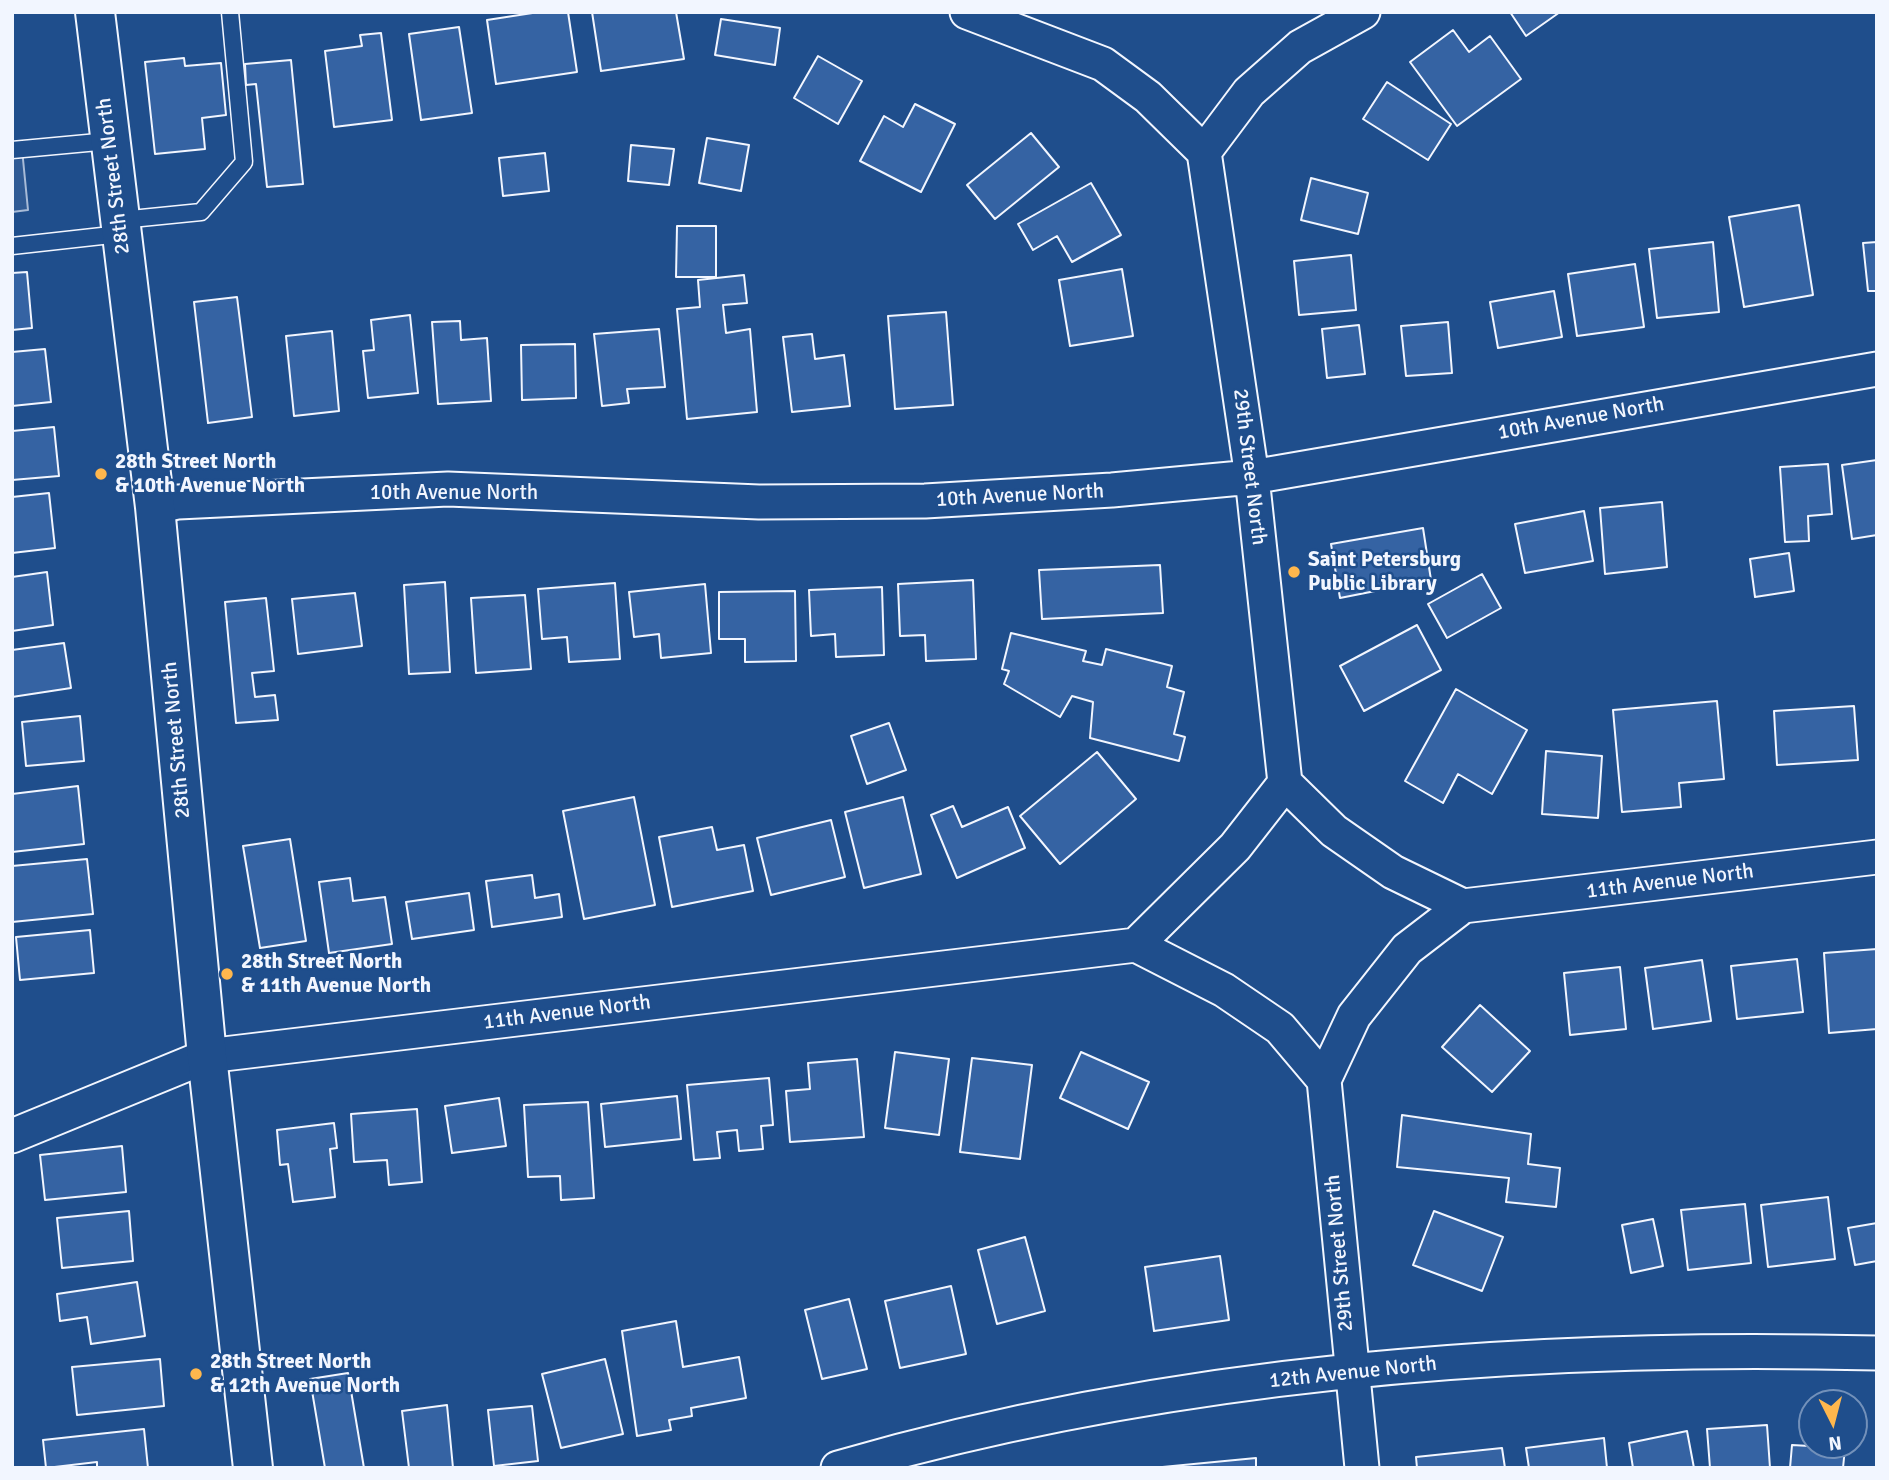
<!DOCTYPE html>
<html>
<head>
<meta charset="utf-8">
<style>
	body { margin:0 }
	#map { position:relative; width:1889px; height:1480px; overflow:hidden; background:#1f4e8c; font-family:Signika,sans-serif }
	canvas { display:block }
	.frame { position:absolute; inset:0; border:14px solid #f2f6ff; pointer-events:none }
	.north { position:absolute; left:1798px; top:1389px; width:70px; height:70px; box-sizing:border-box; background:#1f4e8c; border:2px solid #7391ba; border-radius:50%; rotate:174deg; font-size:19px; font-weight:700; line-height:28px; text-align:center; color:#f2f6ff }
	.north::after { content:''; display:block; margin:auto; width:24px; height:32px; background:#ffb74d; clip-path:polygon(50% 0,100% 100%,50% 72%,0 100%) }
</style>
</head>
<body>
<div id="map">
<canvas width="1889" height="1480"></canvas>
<div class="frame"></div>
<div class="north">N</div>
</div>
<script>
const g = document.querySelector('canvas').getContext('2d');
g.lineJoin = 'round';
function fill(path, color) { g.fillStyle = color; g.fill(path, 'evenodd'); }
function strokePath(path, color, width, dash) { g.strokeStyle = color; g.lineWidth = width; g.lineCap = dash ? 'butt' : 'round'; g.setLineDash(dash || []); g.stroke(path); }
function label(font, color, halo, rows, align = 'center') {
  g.font = font + ' Signika,sans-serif'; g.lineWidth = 5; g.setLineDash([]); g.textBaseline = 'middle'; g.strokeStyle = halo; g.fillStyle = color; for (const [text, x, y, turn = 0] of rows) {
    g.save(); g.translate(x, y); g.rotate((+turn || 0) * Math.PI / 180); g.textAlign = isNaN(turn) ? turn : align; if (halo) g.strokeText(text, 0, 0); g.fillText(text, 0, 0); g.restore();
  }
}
const built = new Path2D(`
	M22,149L28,210L12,212V150Z`);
fill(built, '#305b95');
strokePath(built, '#a8bbd7', 2);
const building = new Path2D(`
	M539,12H568L577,72L496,84L487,20Z
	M592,12H676L684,59L601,71Z
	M1510,12H1560L1526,36Z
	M721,19L780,28L775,65L715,55Z
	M459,27L472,113L421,120L409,34Z
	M1453,30L1469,52L1490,36L1521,79L1457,126L1410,62Z
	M381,33L392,120L334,127L325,51L362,46L360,35Z
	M818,56L862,81L838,124L794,98Z
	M184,58L185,66L221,63L226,115L202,118L205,149L155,154L145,62Z
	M291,60L303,184L267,187L256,84L246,85L245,64Z
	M1387,82L1451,124L1428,160L1363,119Z
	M915,104L955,124L921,192L860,161L884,116L903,127Z
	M1031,133L1059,167L995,219L967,185Z
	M707,138L749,145L741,191L699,183Z
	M631,145L674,149L669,185L628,181Z
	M545,153L549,191L503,196L499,158Z
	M1311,178L1368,193L1358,234L1301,220Z
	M1091,183L1121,235L1072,262L1057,236L1033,250L1018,224Z
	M1799,205L1813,295L1744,307L1729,217Z
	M677,226H716V277H676Z
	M1713,242L1719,312L1657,318L1649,249Z
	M1877,242V291H1868L1863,243Z
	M1351,255L1356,310L1299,315L1294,261Z
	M1635,264L1644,327L1577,336L1568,274Z
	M1122,269L1133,336L1070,346L1059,280Z
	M27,272L32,328L12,330V273Z
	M744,275L747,303L723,305L726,333L750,329L757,412L687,419L677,309L700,307L698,280Z
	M1554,291L1562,337L1498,348L1490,302Z
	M237,297L252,417L208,423L194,302Z
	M946,312L953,405L895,409L888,316Z
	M410,315L418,393L368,398L363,351L374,350L371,320Z
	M460,321L461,340L487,338L491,401L438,404L432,322Z
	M1448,322L1452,373L1406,376L1401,326Z
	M1359,325L1365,374L1327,378L1322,329Z
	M659,329L665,387L627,389L629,403L602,406L594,334Z
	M332,331L339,411L294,416L286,336Z
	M812,334L815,359L844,355L850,406L792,412L783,337Z
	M575,344L576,398L522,400L521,345Z
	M45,349L51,402L12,406V352Z
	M54,427L59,476L12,480V431Z
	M1877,460V535L1852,539L1842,465Z
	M1828,464L1832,514L1808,516L1809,541L1785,542L1780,467Z
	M49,493L55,548L12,553V497Z
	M1662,502L1667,567L1605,574L1600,508Z
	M1584,511L1593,561L1525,573L1515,524Z
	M1423,528L1431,580L1340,598L1331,544Z
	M1789,553L1794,591L1755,597L1750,559Z
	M1160,565L1163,613L1042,619L1039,570Z
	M47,572L53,625L12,631V577Z
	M1482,574L1501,608L1447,638L1428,604Z
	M973,580L976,659L926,661L925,635L900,636L898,584Z
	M445,582L450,672L409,674L404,585Z
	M615,583L620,659L569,662L567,637L542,639L538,589Z
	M705,584L711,653L661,658L659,634L634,637L629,592Z
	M882,587L884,655L836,657L835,634L811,636L809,590Z
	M795,591L796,661L745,662V639H719V592Z
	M355,593L362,646L298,654L292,599Z
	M525,595L531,669L476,673L471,598Z
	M266,598L274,671L252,673L255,697L275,695L278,720L236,723L225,602Z
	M1417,625L1441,670L1364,711L1340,666Z
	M1011,633L1086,651L1083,661L1102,665L1106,649L1172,666L1167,687L1184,692L1174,734L1185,737L1179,761L1090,738L1093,702L1072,696L1060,717L1004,684L1009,671L1002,669Z
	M64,643L71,688L12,697V650Z
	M1456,689L1527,730L1492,794L1458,774L1443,803L1405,781Z
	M1717,701L1724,779L1679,783L1681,807L1622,812L1613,710Z
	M1854,706L1858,760L1777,765L1774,711Z
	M80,716L84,761L26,766L22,722Z
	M889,723L906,770L867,784L851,736Z
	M1546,751L1602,756L1598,818L1542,814Z
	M1097,752L1136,799L1060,864L1020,816Z
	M78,786L84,844L12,852V794Z
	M634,797L655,905L584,919L563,811Z
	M903,797L921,874L864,888L845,812Z
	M953,806L962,827L1008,807L1025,848L957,878L931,815Z
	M831,820L845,877L771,895L757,838Z
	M712,827L717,850L744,845L753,891L672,907L659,837Z
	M290,839L306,941L260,948L243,846Z
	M87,859L93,914L12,922V866Z
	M532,875L535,898L559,894L562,917L492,927L486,881Z
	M350,878L353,901L385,897L392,944L329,953L319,882Z
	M469,893L474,930L412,939L406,902Z
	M90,930L94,973L20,980L16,937Z
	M1877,949V1029L1829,1033L1824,953Z
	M1797,959L1803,1012L1737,1019L1731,966Z
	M1702,960L1711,1021L1653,1029L1645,968Z
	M1620,967L1626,1029L1570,1035L1564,973Z
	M1480,1005L1530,1051L1492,1092L1442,1047Z
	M895,1052L949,1059L939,1135L885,1128Z
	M1081,1052L1149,1082L1128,1129L1060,1098Z
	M972,1058L1032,1065L1020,1159L960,1152Z
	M857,1059L864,1137L790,1142L786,1091L810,1089L808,1063Z
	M769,1078L773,1125L761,1126L763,1149L739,1151L737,1130L717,1132L720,1158L694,1160L687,1085Z
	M677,1096L681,1139L605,1147L601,1104Z
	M499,1098L506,1146L452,1153L445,1106Z
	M588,1102L594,1198L561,1200L560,1176L528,1177L524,1105Z
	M417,1109L422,1182L389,1185L387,1160L354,1162L351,1114Z
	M1402,1115L1531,1134L1528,1164L1560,1168L1556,1207L1506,1202L1509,1178L1397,1167Z
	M334,1123L337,1148L330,1149L335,1197L293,1202L288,1164L280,1165L277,1130Z
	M122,1146L126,1192L45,1200L40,1155Z
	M1828,1197L1835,1259L1768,1267L1761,1205Z
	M1745,1204L1751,1263L1688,1270L1681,1210Z
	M129,1211L133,1261L62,1268L57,1218Z
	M1434,1211L1503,1237L1482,1291L1413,1265Z
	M1653,1219L1663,1266L1631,1273L1622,1225Z
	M1877,1223V1261L1855,1265L1848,1228Z
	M1025,1237L1045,1311L997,1324L978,1250Z
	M1220,1256L1229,1320L1154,1331L1145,1267Z
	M137,1282L145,1336L91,1344L87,1317L60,1321L57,1294Z
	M951,1286L966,1354L900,1368L885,1301Z
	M849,1299L867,1369L822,1379L805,1310Z
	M676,1321L683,1367L739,1357L746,1398L691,1408L692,1416L669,1420L671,1430L637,1436L622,1331Z
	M160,1359L164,1406L77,1415L72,1367Z
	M605,1359L623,1434L561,1448L542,1374Z
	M348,1373L364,1468H325L310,1379Z
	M447,1405L453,1468H409L402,1411Z
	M532,1406L538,1461L494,1466L488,1410Z
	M1767,1425L1770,1468H1710L1707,1429Z
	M144,1429L148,1468H97V1462L46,1468L43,1440Z
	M1687,1431L1694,1468H1633L1629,1443Z
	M1604,1438L1607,1468H1529L1526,1448Z
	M1792,1445L1845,1448L1843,1468H1790Z
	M1502,1448L1505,1468H1417L1416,1457Z
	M1256,1458V1468H1152Z`);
fill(building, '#3563a3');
strokePath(building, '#f2f6ff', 2);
const lane = new Path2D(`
	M12,150L109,141
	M121,220L201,212L244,162L230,12
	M12,246L120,234`);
const street = new Path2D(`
	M967,12L1103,64L1148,97L1204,152L1249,92L1300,47L1363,12
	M1204,152L1252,477L1285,783L1334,831L1393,872L1463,906
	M155,507L178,502L448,489L759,502L925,501L1112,490L1252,477L1877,369
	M1136,945L1224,990L1280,1028L1324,1080
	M1136,945L1235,847L1285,783
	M12,1136L207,1056L1136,945
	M838,1468C1174,1371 1529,1344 1877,1353
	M1362,1468L1324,1080L1354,1016L1407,949L1463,906L1877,857`);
const secondary = new Path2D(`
	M95,12L155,507L207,1056L253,1468`);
strokePath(lane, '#f2f6ff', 19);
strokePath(street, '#f2f6ff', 37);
strokePath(secondary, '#f2f6ff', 42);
strokePath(lane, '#1f4e8c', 16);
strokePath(street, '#1f4e8c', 33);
strokePath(secondary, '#1f4e8c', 38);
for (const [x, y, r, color] of [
	[101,474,7,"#ffb74d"],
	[1294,572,7,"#ffb74d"],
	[227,974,7,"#ffb74d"],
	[196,1374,7,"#ffb74d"]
]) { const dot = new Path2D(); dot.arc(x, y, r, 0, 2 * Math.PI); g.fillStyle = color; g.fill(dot); strokePath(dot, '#1f4e8c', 2.5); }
label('21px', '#f2f6ff', '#1f4e8c', [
	["28th Street North",114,176,-97],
	["10th Avenue North",1581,419,-10],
	["29th Street North",1249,467,83],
	["10th Avenue North",454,493],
	["10th Avenue North",1020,496,-3],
	["28th Street North",177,740,-95],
	["11th Avenue North",1670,882,-7],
	["11th Avenue North",567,1013,-7],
	["29th Street North",1340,1253,-95],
	["12th Avenue North",1353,1373,-6]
]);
label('bold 21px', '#f2f6ff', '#1f4e8c', [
	["28th Street North",115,462],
	["& 10th Avenue North",115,486],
	["Saint Petersburg",1308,560],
	["Public Library",1308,584],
	["28th Street North",241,962],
	["& 11th Avenue North",241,986],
	["28th Street North",210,1362],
	["& 12th Avenue North",210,1386]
], 'left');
</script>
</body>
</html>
